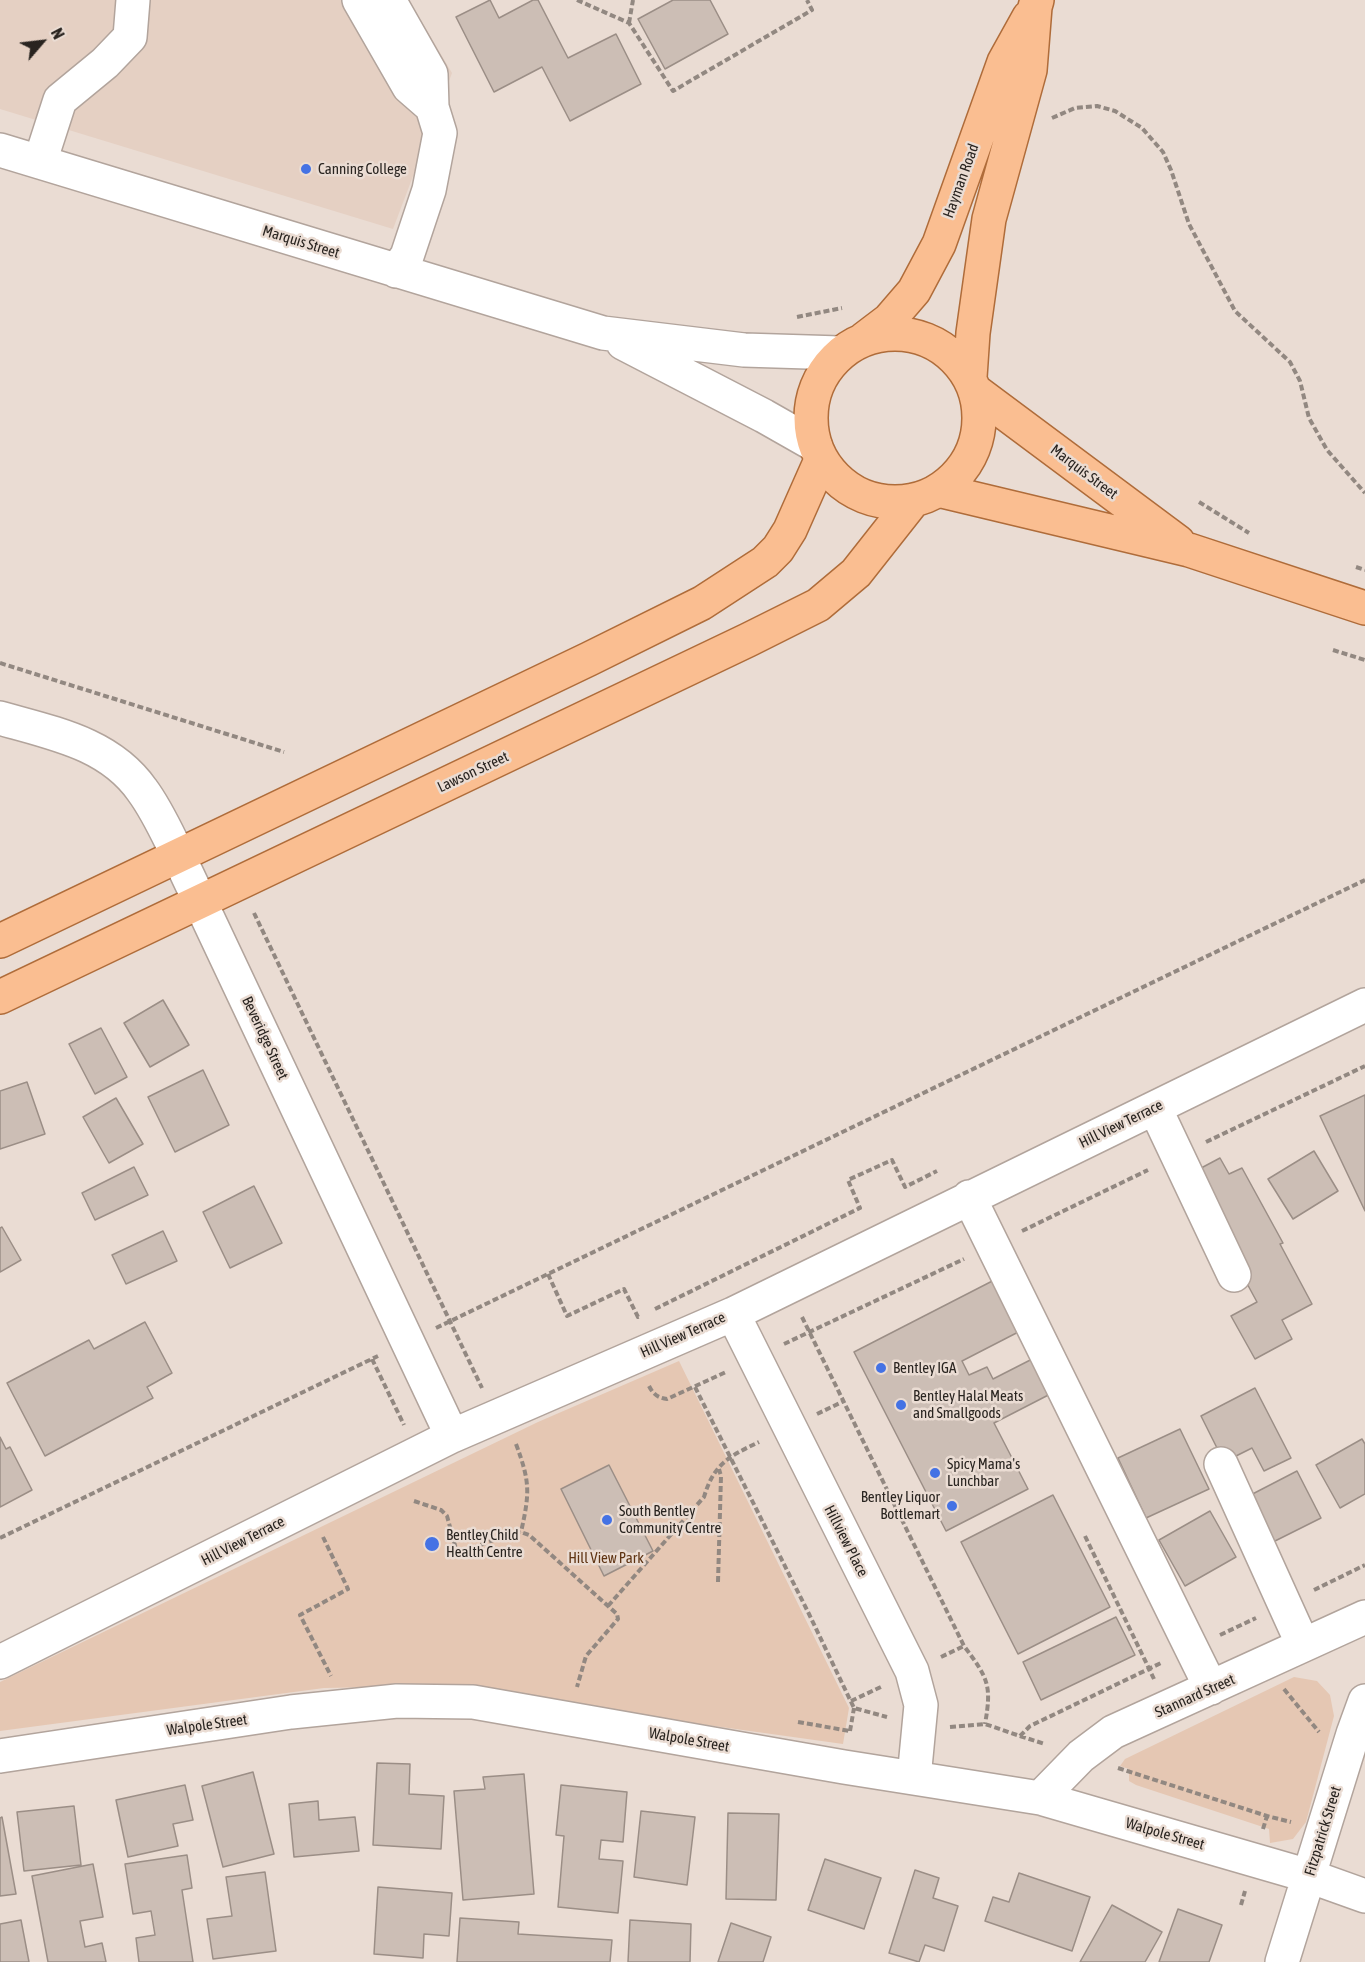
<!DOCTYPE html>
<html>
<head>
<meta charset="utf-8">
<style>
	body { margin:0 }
	#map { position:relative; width:1365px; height:1962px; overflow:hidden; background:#eadcd3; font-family:"Asap Condensed",sans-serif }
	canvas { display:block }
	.north { position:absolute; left:12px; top:12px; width:60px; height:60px; -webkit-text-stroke:4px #eadcd3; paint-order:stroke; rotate:62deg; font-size:16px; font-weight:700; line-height:24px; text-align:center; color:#292420 }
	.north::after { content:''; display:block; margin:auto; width:21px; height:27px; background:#292420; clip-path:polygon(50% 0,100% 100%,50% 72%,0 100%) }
</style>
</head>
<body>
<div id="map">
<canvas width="1365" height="1962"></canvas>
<div class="north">N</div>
</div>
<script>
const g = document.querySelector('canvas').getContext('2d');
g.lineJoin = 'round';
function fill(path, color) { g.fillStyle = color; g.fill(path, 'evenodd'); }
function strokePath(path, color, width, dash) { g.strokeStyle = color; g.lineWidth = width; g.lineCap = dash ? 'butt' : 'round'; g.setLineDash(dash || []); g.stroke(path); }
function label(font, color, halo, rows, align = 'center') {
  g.font = font + ' "Asap Condensed",sans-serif'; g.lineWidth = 5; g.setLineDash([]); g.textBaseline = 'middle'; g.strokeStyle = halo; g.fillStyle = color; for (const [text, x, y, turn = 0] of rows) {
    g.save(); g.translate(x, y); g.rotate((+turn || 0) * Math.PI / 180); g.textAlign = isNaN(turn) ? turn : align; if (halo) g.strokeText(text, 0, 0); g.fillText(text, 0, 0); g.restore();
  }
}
fill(new Path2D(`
	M0,0H409L452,73L393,229L0,109Z`), '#e5d0c3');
fill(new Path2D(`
	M679,1361L849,1708L843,1744L428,1686L324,1688L0,1731V1682L538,1422Z
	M1294,1677L1317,1681L1330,1695L1334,1716L1306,1822L1293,1839L1270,1843L1269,1829L1136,1785L1129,1781V1769L1120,1766L1125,1759Z`), '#e5c7b3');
const building = new Path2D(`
	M490,0L499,18L533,0H538L568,58L616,34L641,84L570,121L542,67L494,92L456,17Z
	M673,0H710L728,34L665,69L638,19Z
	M163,1000L189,1045L150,1067L124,1023Z
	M101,1028L127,1077L95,1094L69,1044Z
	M203,1070L229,1125L175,1152L148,1097Z
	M27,1082L45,1134L0,1149V1091Z
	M1365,1095V1211L1320,1116Z
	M116,1098L143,1144L109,1163L83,1117Z
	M1314,1151L1338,1191L1293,1219L1268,1179Z
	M1220,1158L1229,1174L1242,1168L1283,1243L1280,1244L1312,1304L1282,1320L1292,1339L1255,1359L1231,1316L1257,1302L1188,1175Z
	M134,1167L148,1195L95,1220L82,1193Z
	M254,1186L282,1243L230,1268L203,1212Z
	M2,1227L21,1260L0,1272V1228Z
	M163,1231L177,1261L126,1284L112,1255Z
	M1004,1275L1030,1326L962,1361L969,1375L987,1367L993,1379L1044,1353L1062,1388L994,1423L1028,1489L946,1531L854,1352Z
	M145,1322L172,1373L147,1387L153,1398L45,1456L7,1383L89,1340L94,1349Z
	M1255,1388L1291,1458L1264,1471L1252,1448L1224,1462L1201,1416Z
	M1180,1429L1209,1489L1146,1518L1118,1458Z
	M0,1437L6,1449L10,1447L32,1490L0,1507Z
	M1362,1439L1365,1444V1494L1340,1508L1316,1465Z
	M609,1465L653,1551L604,1576L561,1489Z
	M1297,1471L1321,1518L1263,1547L1239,1501Z
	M1053,1495L1110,1607L1018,1654L961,1542Z
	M1210,1511L1236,1557L1185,1586L1159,1540Z
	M1116,1617L1135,1655L1041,1700L1023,1662Z
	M377,1763L410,1764L409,1794L444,1796L441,1849L373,1845Z
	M253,1772L274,1854L223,1867L202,1786Z
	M524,1774L534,1894L463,1900L454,1791L485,1789L483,1777Z
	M185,1785L193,1820L173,1824L178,1846L128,1857L116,1800Z
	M561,1785L627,1792L623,1842L601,1840L599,1859L623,1861L618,1913L558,1907L564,1836L556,1835Z
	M318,1801L319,1820L355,1817L359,1851L294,1857L289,1804Z
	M74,1806L81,1865L24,1871L17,1812Z
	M641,1811L695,1817L687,1885L634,1877Z
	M728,1813L779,1814L776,1900L726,1899Z
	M2,1817L16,1894L0,1896V1818Z
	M187,1855L192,1888L182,1890L193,1962H139L136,1938L155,1935L151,1911L133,1914L125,1864Z
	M825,1859L881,1878L864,1929L808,1910Z
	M93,1864L103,1917L80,1921L85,1947L102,1943L106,1962H48L32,1876Z
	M915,1870L939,1878L933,1898L958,1906L944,1951L925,1945L919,1962L889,1953Z
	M265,1872L276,1951L213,1959L207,1919L232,1916L226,1877Z
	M1019,1873L1090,1897L1072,1951L985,1921L993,1897L1009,1902Z
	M378,1887L452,1893L449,1936L424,1934L423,1958L374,1954Z
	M1112,1905L1162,1932L1145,1962H1080Z
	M1178,1909L1222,1925L1209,1962H1159Z
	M460,1918L519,1922L518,1934L612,1940L610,1962H457Z
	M21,1920L29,1962H0V1924Z
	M630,1920L691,1924L690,1962H628Z
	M731,1923L771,1937L763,1962H718Z`);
fill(building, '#ccbeb5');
strokePath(building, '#9b8e86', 1.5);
const minor = new Path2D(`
	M359,0L409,87L432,107
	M389,0L431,74L432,107L440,133L429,190L407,256L396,271
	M0,150L603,333L744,350L840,353
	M40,162L60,100L105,63L130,37L133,0
	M623,343L764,416L815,445
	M0,718C52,733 109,743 142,790C157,810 167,833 178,855L452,1436
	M1155,1108L1234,1275
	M969,1197L1211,1688
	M733,1314L912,1671L921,1705L914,1778
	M1221,1464L1303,1645
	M0,1662L452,1436L733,1314L1365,1005
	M0,1756L291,1712L397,1701L473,1702L844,1767L1040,1798L1309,1876L1365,1896
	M1040,1798L1081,1756L1113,1732L1365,1617
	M1282,1962L1353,1734L1365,1701`);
const major = new Path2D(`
	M811 418a84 84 0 1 1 168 0a84 84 0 1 1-168 0Z
	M864,339L889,320L914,291L939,244L1004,62L1029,17
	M970,377L973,333L989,219L1030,70L1035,7L1037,0
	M978,393L1178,542
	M942,491L1189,550L1365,608
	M0,941L589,659L702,603L765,562L778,549L790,530L821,460
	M0,997L748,640L818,605L856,573L912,502`);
strokePath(minor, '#b2a49c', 36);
strokePath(major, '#af6c3a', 36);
strokePath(new Path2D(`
	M577,0L629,23L673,91L812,10L807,0
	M629,23L633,0
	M1052,118L1075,108L1097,106L1115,111L1142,128L1163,152L1171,170L1189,224L1235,311L1290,362L1300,381L1309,418L1327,450L1365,493
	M797,317L842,308
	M1199,502L1249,533
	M1356,567L1365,570
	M1333,650L1365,660
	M0,663L284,752
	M254,913L482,1388
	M1206,1142L1365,1066
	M1022,1231L1148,1170
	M548,1274L567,1316L624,1289L638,1317L640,1316
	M655,1309L860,1208L848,1180L892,1160L905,1187L937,1171
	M802,1317L964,1646C988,1678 992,1685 985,1724
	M436,1328L1365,880
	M784,1344L964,1259
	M372,1359L404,1425
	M649,1386C653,1394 658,1398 667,1399L726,1372
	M695,1387L809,1614L854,1708L887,1717
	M817,1414L844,1401
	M516,1444C530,1482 530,1492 521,1532
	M414,1501L441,1510L447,1516L456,1549L460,1553L514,1532H521L529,1535L617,1614L618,1619L586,1656L577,1687
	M1085,1536L1154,1679
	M323,1537L348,1589L300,1615L331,1676
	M0,1538L378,1356
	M718,1582L721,1476L719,1469
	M1314,1590L1365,1565
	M608,1606L704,1497C714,1463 730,1456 759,1442
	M1220,1635L1256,1618
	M941,1657L964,1646
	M1284,1689L1319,1732
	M851,1701L883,1686
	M798,1722L850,1731
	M950,1727L985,1724L1020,1736L1030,1726L1161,1663
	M850,1731L854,1708
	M1020,1736L1045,1744
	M1118,1768L1267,1816L1291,1822
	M1263,1829L1267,1816
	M1241,1905L1245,1891`), '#928881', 4, [6, 3]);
strokePath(minor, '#fff', 33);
strokePath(major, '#fabe91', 33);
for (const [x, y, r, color] of [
	[306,169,6,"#4472e4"],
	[881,1368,6,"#4472e4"],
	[901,1405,6,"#4472e4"],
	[935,1473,6,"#4472e4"],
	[952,1506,6,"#4472e4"],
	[607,1520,6,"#4472e4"],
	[432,1544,8,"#4472e4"]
]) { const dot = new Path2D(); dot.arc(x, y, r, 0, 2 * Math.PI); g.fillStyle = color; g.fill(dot); strokePath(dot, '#eadcd3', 2); }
label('15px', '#292420', '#eadcd3', [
	["Canning College",318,169],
	["Bentley IGA",893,1368],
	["Bentley Halal Meats",913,1396],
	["and Smallgoods",913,1413],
	["Spicy Mama's",947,1464],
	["Lunchbar",947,1481],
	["Bentley Liquor",940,1497,"right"],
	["Bottlemart",940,1514,"right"],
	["South Bentley",619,1511],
	["Community Centre",619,1528],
	["Bentley Child",446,1535],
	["Health Centre",446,1552]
], 'left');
label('15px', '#292420', '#eadcd3', [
	["Hayman Road",961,181,-70],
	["Marquis Street",301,242,17],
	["Marquis Street",1084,472,37],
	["Lawson Street",473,772,-25],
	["Beveridge Street",265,1038,65],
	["Hill View Terrace",1121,1124,-26],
	["Hill View Terrace",683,1335,-24],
	["Hill View Terrace",243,1541,-27],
	["Hillview Place",846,1541,63],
	["Stannard Street",1195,1696,-24],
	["Walpole Street",207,1725,-8],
	["Walpole Street",689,1740,10],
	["Fitzpatrick Street",1323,1831,-73],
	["Walpole Street",1165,1834,16]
]);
label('15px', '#5f3413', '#eadcd3', [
	["Hill View Park",606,1558]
]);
</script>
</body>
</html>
